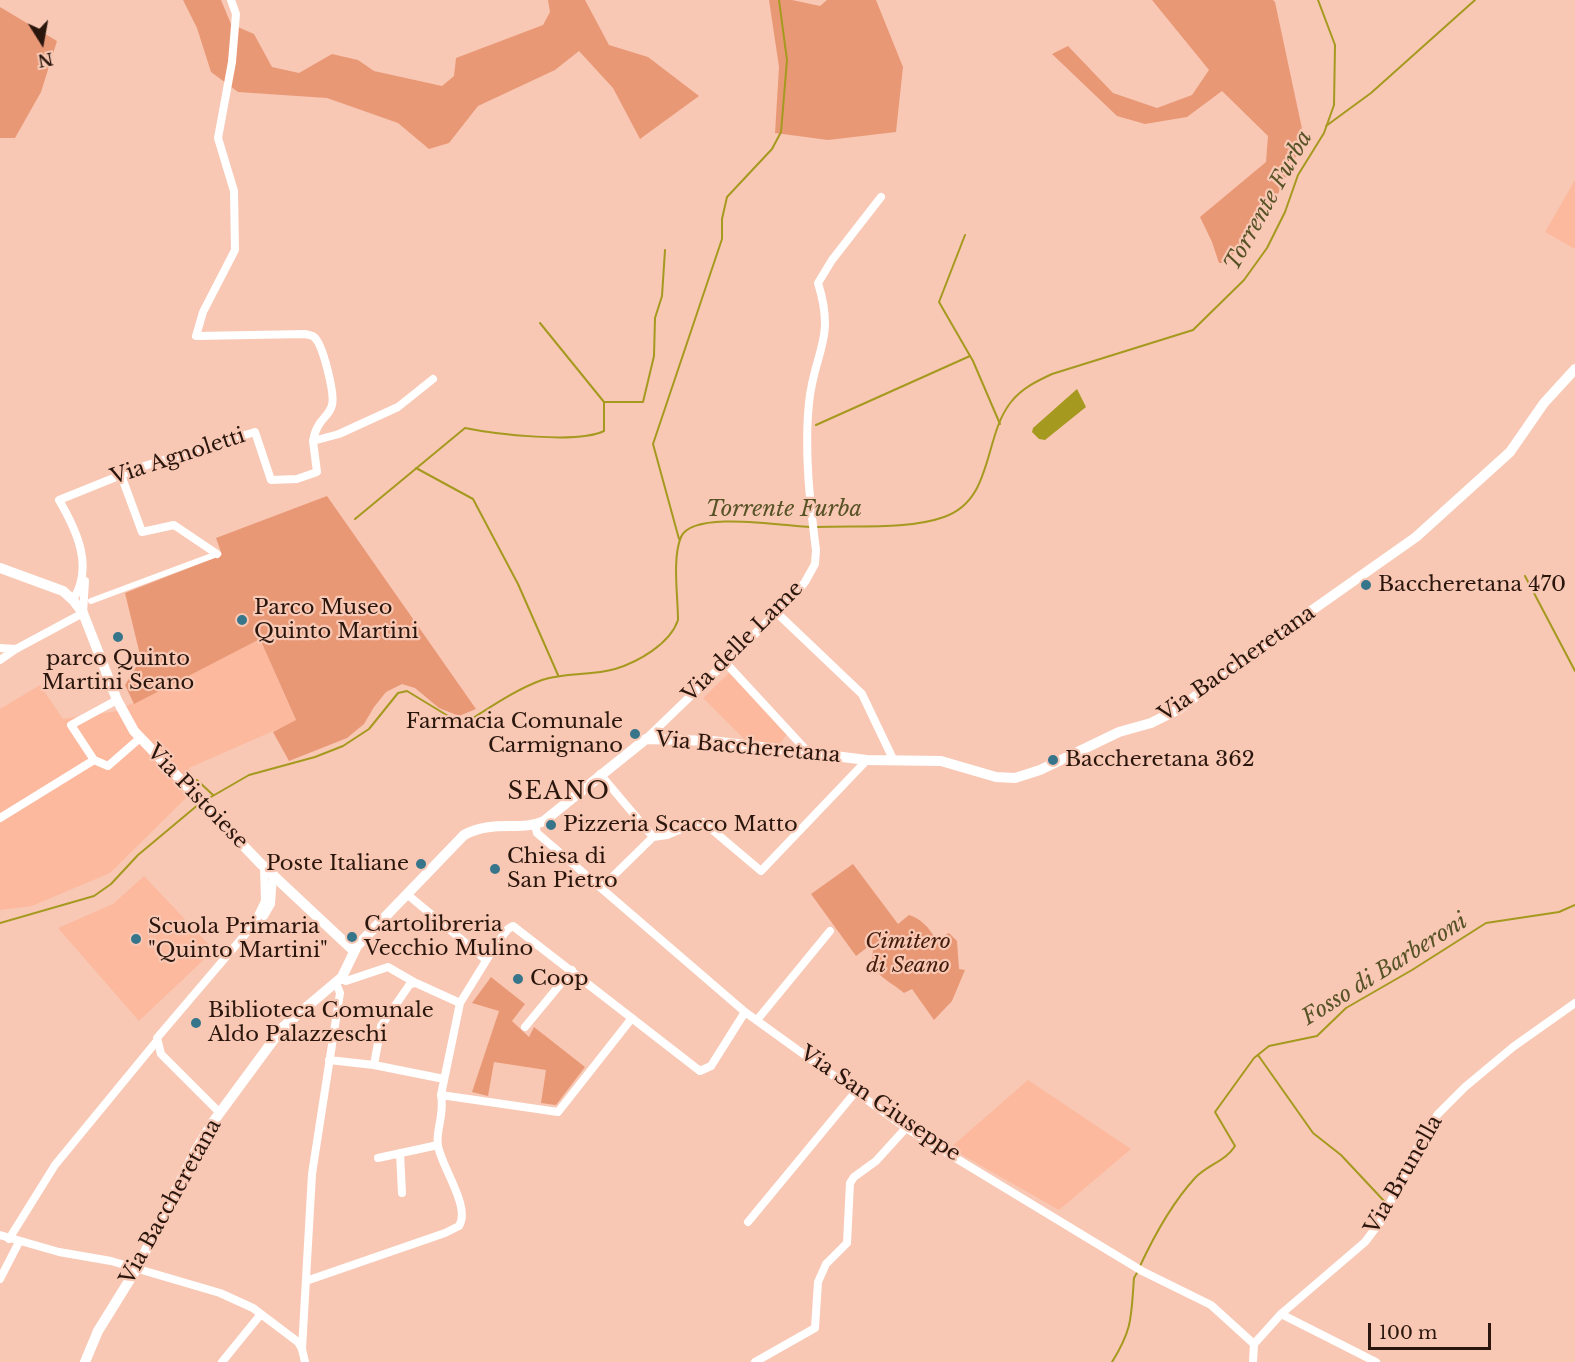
<!DOCTYPE html>
<html>
<head>
<meta charset="utf-8">
<style>
	body { margin:0 }
	#map { position:relative; width:1575px; height:1362px; overflow:hidden; background:#f8c8b4; font-family:"Libre Baskerville",serif }
	canvas { display:block }
	.north { position:absolute; left:12px; top:12px; width:60px; height:60px; -webkit-text-stroke:4px #f8c8b4; paint-order:stroke; rotate:169deg; font-size:16px; font-weight:700; line-height:24px; text-align:center; color:#2b160d }
	.north::after { content:''; display:block; margin:auto; width:21px; height:27px; background:#2b160d; clip-path:polygon(50% 0,100% 100%,50% 72%,0 100%) }
	.scale { position:absolute; left:1368px; top:1323px; width:123px; height:27px; box-sizing:border-box; border:3px solid #2b160d; border-top:0; padding-left:8px; font-size:18px; line-height:21px; white-space:nowrap; color:#2b160d; -webkit-text-stroke:4px #f8c8b4; paint-order:stroke }
</style>
</head>
<body>
<div id="map">
<canvas width="1575" height="1362"></canvas>
<div class="north">N</div>
<div class="scale">100 m</div>
</div>
<script>
const g = document.querySelector('canvas').getContext('2d');
g.lineJoin = 'round';
function fill(path, color) { g.fillStyle = color; g.fill(path, 'evenodd'); }
function strokePath(path, color, width, dash) { g.strokeStyle = color; g.lineWidth = width; g.lineCap = dash ? 'butt' : 'round'; g.setLineDash(dash || []); g.stroke(path); }
function label(font, color, halo, rows, align = 'center') {
  g.font = font + ' "Libre Baskerville",serif'; g.lineWidth = 4.5; g.setLineDash([]); g.textBaseline = 'middle'; g.strokeStyle = halo; g.fillStyle = color; for (const [text, x, y, turn = 0] of rows) {
    g.save(); g.translate(x, y); g.rotate((+turn || 0) * Math.PI / 180); g.textAlign = isNaN(turn) ? turn : align; if (halo) g.strokeText(text, 0, 0); g.fillText(text, 0, 0); g.restore();
  }
}
fill(new Path2D(`
	M1575,180V249L1545,232Z
	M260,639L296,721L189,768L197,787L110,873L32,906L0,910V709L40,685L63,719L117,711Z
	M729,673L787,734L779,745L745,740L703,698Z
	M144,876L214,950L139,1021L58,928L113,904Z
	M1028,1080L1131,1149L1059,1210L950,1148Z`), '#fcb99e');
fill(new Path2D(`
	M183,0H221L231,24L254,34L272,67L299,73L332,54L358,60L374,71L442,86L454,76L456,58L543,25L550,12L548,0H585L609,45L648,57L699,96L640,139L613,88L579,51L555,70L478,106L449,143L429,149L398,123L327,98L238,92L211,72L197,28Z
	M769,0H792L820,6L827,0H876L903,67L896,132L828,140L775,133L779,67Z
	M1152,0H1273L1275,2L1304,138L1303,149L1293,160L1270,212L1226,263H1219L1212,242L1200,217L1266,162L1268,136L1222,91L1187,117L1145,124L1117,116L1052,54L1068,46L1113,93L1157,108L1192,95L1209,70Z
	M0,7L57,41L41,92L15,138H0Z
	M327,496L476,709L459,716L439,708L415,688L402,684L386,692L374,707L364,724L347,738L289,761L273,732L296,720L260,639L134,704L125,685L141,659L125,593L222,555L216,538Z
	M853,864L898,924L909,915C920,918 930,928 936,940L949,933L957,941L959,969L965,970L952,1001L934,1020L912,989L904,993C889,980 868,974 873,951L869,946L856,956L811,894Z
	M491,977L525,1004L512,1021L529,1037L534,1027L585,1067L556,1105L541,1103L546,1070L494,1062L488,1096L472,1092L499,1011L472,1003Z`), '#e99876');
fill(new Path2D(`
	M1077,389L1086,407L1045,440L1039,439L1032,432L1033,428Z`), '#a5991f');
strokePath(new Path2D(`
	M1326,126L1371,93L1475,0
	M965,235L939,302L973,361L1000,424
	M604,402H643L654,356L655,318L662,296L665,250
	M816,425L970,356
	M416,468L473,499L518,584L558,675
	M355,519L465,428C494,434 578,444 604,431V402L540,323
	M816,527C854,525 908,530 944,517C994,500 983,437 1011,402C1022,388 1037,381 1052,374L1193,330L1244,280L1267,248L1285,212L1298,175L1324,133L1334,105L1335,45L1318,0
	M679,539L653,444L722,239V219L727,197L772,149L781,132L787,60L779,0
	M1525,576L1575,671
	M197,780L213,795
	M204,801L249,775L315,757L343,746L369,729L398,693L407,691L458,722L470,720C492,706 517,689 542,680C566,672 591,676 615,669C638,662 670,644 678,620C678,597 672,558 681,537C692,510 785,526 810,527
	M0,923L94,896L111,884L138,855L199,804
	M1258,1055L1313,1133L1341,1155L1385,1202
	M1140,1266C1154,1236 1172,1203 1195,1178C1207,1165 1226,1161 1235,1146L1215,1112L1254,1058L1269,1046L1317,1036L1346,1008L1412,970L1486,923L1559,912L1575,905
	M1112,1362C1133,1328 1131,1317 1134,1278L1138,1271`), '#a5991f', 2);
strokePath(new Path2D(`
	M91,601L217,554`), '#fff', 6);
strokePath(new Path2D(`
	M231,0L236,14L232,62L218,138L234,191L235,250L203,312L196,336L305,334C308,335 312,335 314,337C323,344 335,394 332,405C329,418 317,418 313,441
	M121,475L142,532L174,525L217,554
	M73,600C94,567 77,531 59,500L141,467L255,432L271,480L297,479L317,472L313,441L339,434L398,407L433,379
	M778,614L862,694L893,759
	M0,648L16,649
	M0,660L16,649L83,613L85,581
	M725,662L807,751
	M646,739L792,598L805,582L815,564L816,550C810,503 804,451 809,403C814,351 836,341 818,283L832,260L881,197
	M94,760L108,766L140,738
	M600,774L653,837L667,835L698,822H703L761,871L867,760
	M0,818L94,760L71,725L117,700
	M535,825L537,833L745,1012L906,1128L1142,1271L1211,1305L1254,1344
	M601,888L653,837
	M408,895L486,960
	M264,916L271,904L273,875
	M341,979L346,981L388,967L414,982
	M632,1018L558,1112L441,1095L460,1003L497,943L508,929L513,926L700,1071L711,1066L745,1012
	M757,1020L830,931
	M525,1027L572,970
	M329,1060L374,1065L444,1079
	M374,1065L381,1026L410,984L416,983L460,1003
	M220,1113L161,1054L157,1038L254,924L265,901L264,867
	M400,1153L402,1193
	M378,1158L438,1145
	M748,1222L857,1090
	M0,1235L59,1252L111,1261L220,1293L253,1308L298,1342L302,1349
	M9,1239L55,1165L156,1042
	M0,1279L19,1242
	M306,1281L445,1233L459,1226C471,1207 442,1168 438,1146C435,1131 445,1115 441,1095
	M1281,1314L1376,1362
	M222,1362L261,1314
	M305,1362L302,1349L312,1174L340,993L336,983
	M755,1362L815,1328L818,1282L826,1264L847,1243L850,1183L854,1177L876,1161L906,1128
	M1253,1362L1254,1344L1281,1314L1365,1242L1381,1221L1421,1140L1438,1114L1465,1087L1513,1047L1575,1003`), '#fff', 8);
strokePath(new Path2D(`
	M0,568L63,591L73,600L83,613L117,700L134,731L260,863L354,951
	M85,1362L98,1331L137,1268L197,1148L213,1122L283,1027L342,977L357,946L464,835C494,819 521,832 544,821L646,739L712,741L867,760L941,761L996,777L1015,778L1040,770L1119,732L1151,723L1179,709L1257,649L1416,537L1510,452L1544,403L1575,369`), '#fff', 10);
for (const [x, y, r, color] of [
	[1366,585,6,"#37758b"],
	[242,620,6,"#37758b"],
	[118,637,6,"#37758b"],
	[635,734,6,"#37758b"],
	[1053,760,6,"#37758b"],
	[551,825,6,"#37758b"],
	[421,864,6,"#37758b"],
	[495,869,6,"#37758b"],
	[352,937,6,"#37758b"],
	[136,939,6,"#37758b"],
	[518,979,6,"#37758b"],
	[196,1023,6,"#37758b"]
]) { const dot = new Path2D(); dot.arc(x, y, r, 0, 2 * Math.PI); g.fillStyle = color; g.fill(dot); strokePath(dot, '#f8c8b4', 2); }
label('21px', '#2b160d', '#f8c8b4', [
	["Via Agnoletti",178,457,-18],
	["Via delle Lame",743,642,-45],
	["Via Baccheretana",1237,664,-35],
	["Via Baccheretana",748,748,5],
	["Via Pistoiese",197,797,46],
	["Via San Giuseppe",880,1104,34],
	["Via Brunella",1404,1175,-60],
	["Via Baccheretana",171,1202,-61]
]);
label('21px', '#2b160d', '#f8c8b4', [
	["Baccheretana 470",1378,585],
	["Parco Museo",254,608],
	["Quinto Martini",254,632],
	["parco Quinto",118,659,"center"],
	["Martini Seano",118,683,"center"],
	["Farmacia Comunale",623,722,"right"],
	["Carmignano",623,746,"right"],
	["Baccheretana 362",1065,760],
	["Pizzeria Scacco Matto",563,825],
	["Chiesa di",507,857],
	["San Pietro",507,881],
	["Poste Italiane",409,864,"right"],
	["Cartolibreria",364,925],
	["Vecchio Mulino",364,949],
	["Scuola Primaria",148,927],
	["\"Quinto Martini\"",148,951],
	["Coop",530,979],
	["Biblioteca Comunale",208,1011],
	["Aldo Palazzeschi",208,1035]
], 'left');
label('italic 21px', '#431c0b', '#f8c8b4', [
	["Cimitero",908,942],
	["di Seano",908,966]
]);
label('italic 22px', '#585326', '#f8c8b4', [
	["Torrente Furba",1269,201,-61],
	["Torrente Furba",784,510],
	["Fosso di Barberoni",1385,970,-32]
]);
g.letterSpacing = '1.5px';
label('24px', '#2b160d', '#f8c8b4', [
	["SEANO",559,792]
]);
g.letterSpacing = '0px';
</script>
</body>
</html>
